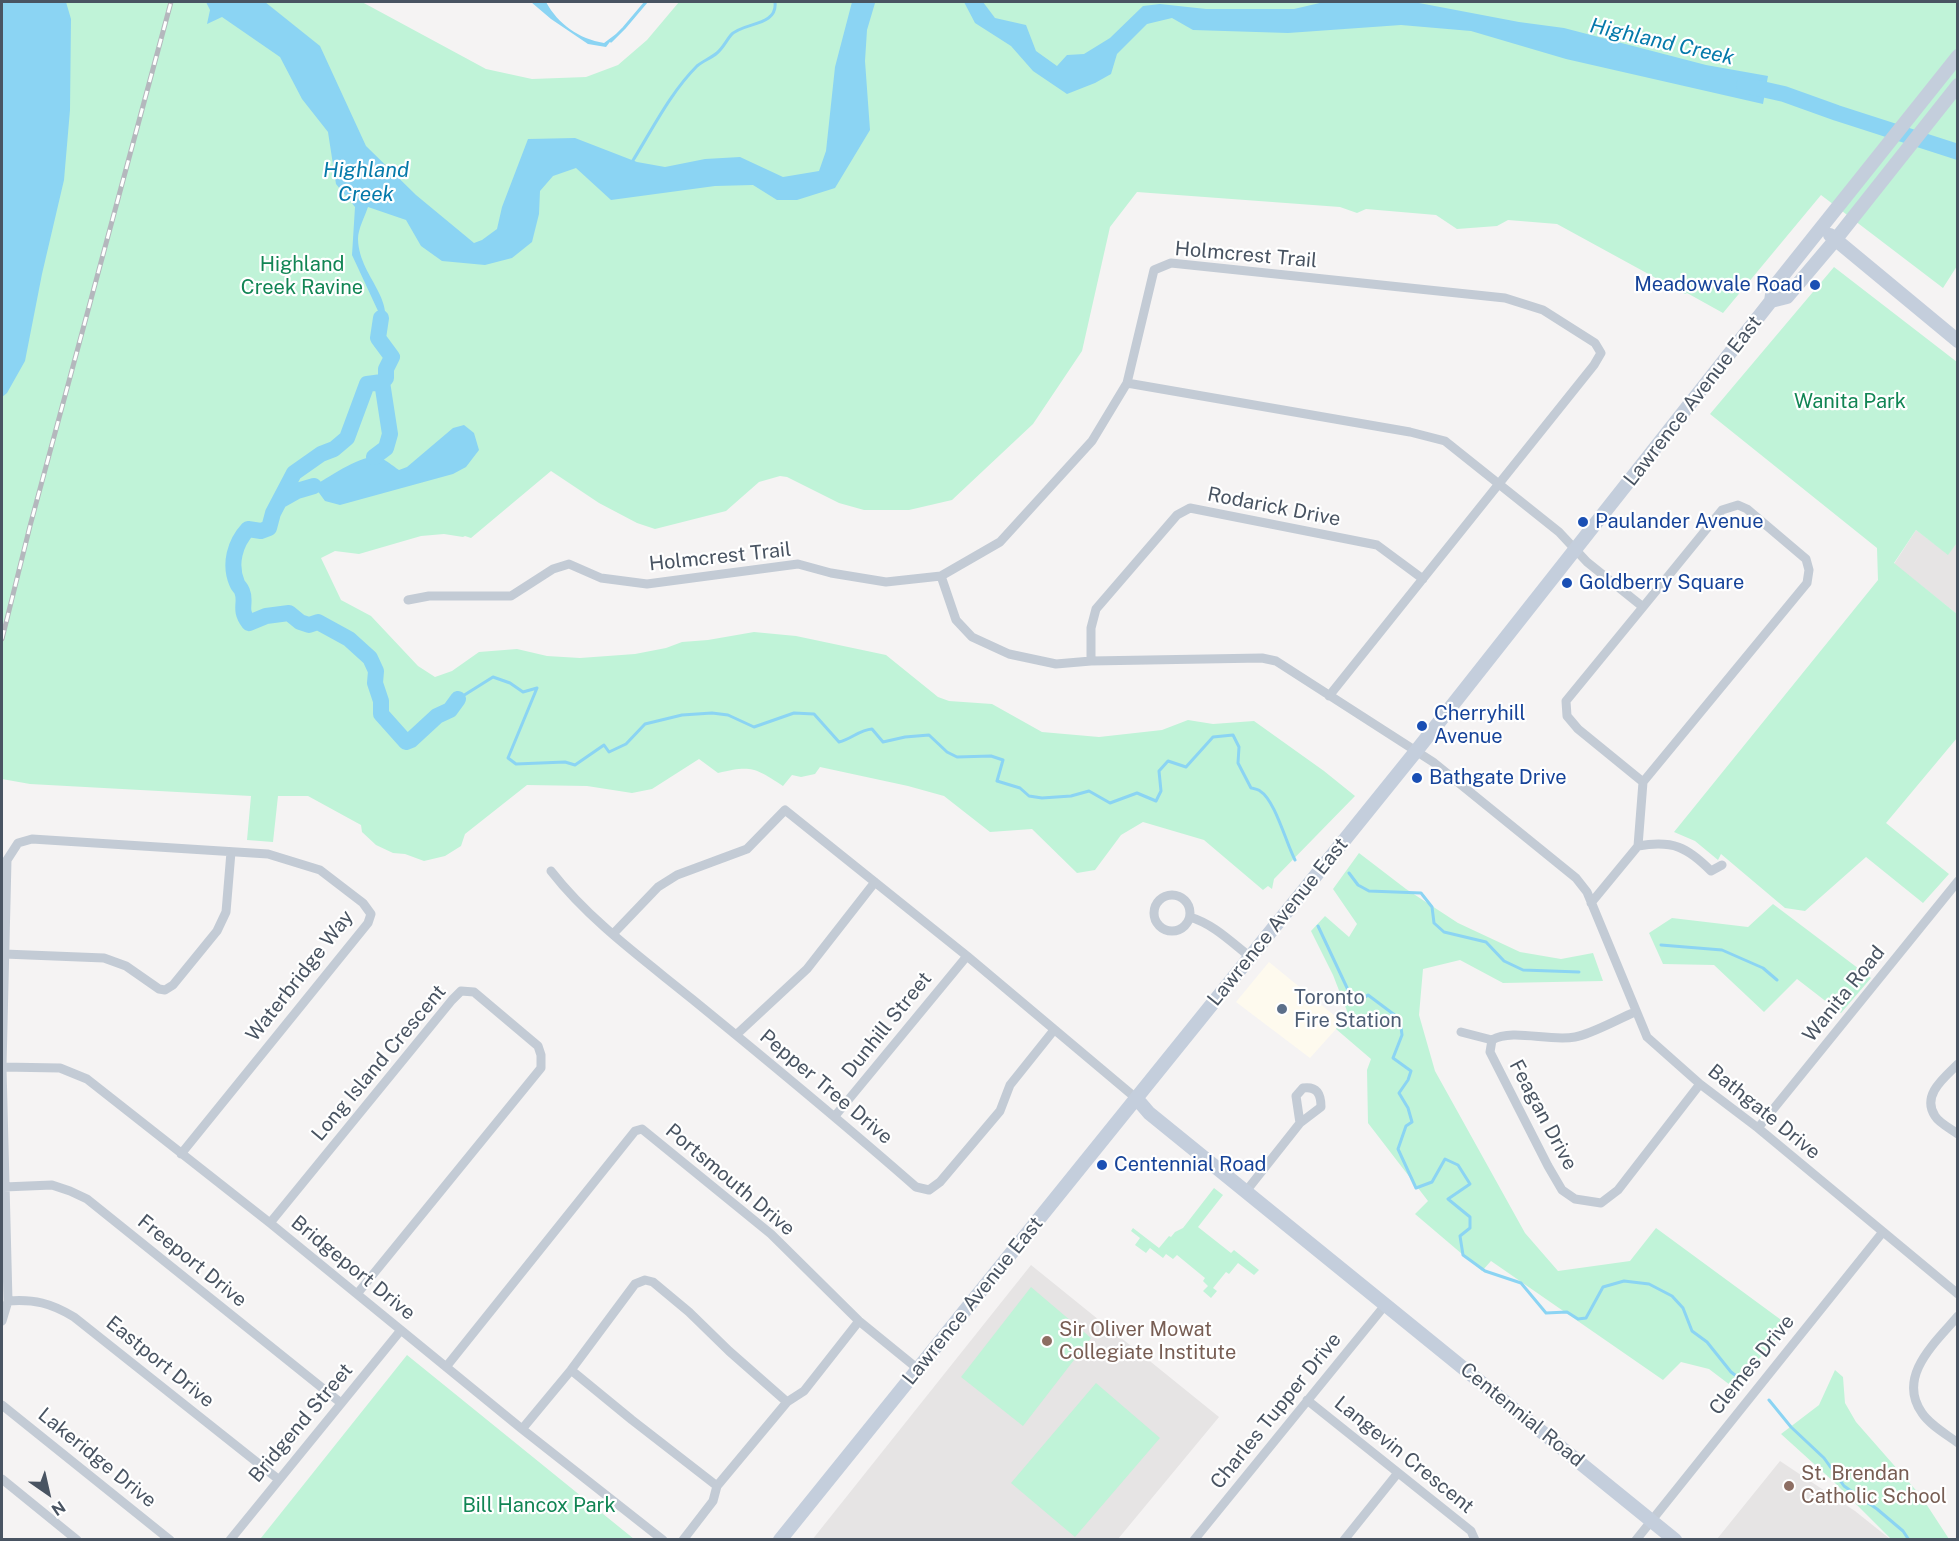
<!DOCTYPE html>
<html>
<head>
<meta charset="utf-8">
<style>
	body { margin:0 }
	#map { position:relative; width:1959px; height:1541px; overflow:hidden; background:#f5f3f3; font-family:"Public Sans",sans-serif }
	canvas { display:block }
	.frame { position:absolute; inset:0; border:3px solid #495462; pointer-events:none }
	.north { position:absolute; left:18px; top:1463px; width:60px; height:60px; -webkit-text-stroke:4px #fff; paint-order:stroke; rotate:146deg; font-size:16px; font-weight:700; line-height:24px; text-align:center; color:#495462 }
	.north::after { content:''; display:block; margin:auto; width:21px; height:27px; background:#495462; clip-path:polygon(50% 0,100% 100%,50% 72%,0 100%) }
</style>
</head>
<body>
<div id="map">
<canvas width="1959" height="1541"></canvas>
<div class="frame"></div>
<div class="north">N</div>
</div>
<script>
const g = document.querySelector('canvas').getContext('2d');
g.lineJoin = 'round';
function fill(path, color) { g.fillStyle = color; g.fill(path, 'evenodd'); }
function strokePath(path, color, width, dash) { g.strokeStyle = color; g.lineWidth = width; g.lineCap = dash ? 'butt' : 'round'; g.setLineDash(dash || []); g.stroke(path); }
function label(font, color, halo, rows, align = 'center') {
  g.font = font + ' "Public Sans",sans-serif'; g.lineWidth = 4.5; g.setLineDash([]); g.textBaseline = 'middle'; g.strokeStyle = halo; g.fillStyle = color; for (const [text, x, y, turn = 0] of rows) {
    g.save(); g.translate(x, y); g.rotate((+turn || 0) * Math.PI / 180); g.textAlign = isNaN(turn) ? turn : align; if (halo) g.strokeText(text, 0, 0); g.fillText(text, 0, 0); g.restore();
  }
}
fill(new Path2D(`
	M1269,962L1341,1021L1336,1029L1310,1058L1236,1002Z`), '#fefaee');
fill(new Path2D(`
	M1916,530L1948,554L1957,543V614L1894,564Z
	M1031,1265L1219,1417L1118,1539L812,1540Z
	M1780,1461L1855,1511L1890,1539H1717Z`), '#e6e4e4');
fill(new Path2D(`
	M58,2H362L486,69L532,79L586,77L618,65L647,40L679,2H1957V266L1943,288L1821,195L1723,313L1687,293L1685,294L1557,224L1508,220L1497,226L1457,229L1436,215L1366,209L1357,213L1340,207L1137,192L1110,227L1082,351L1033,424L952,500L909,510H864L839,503L787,477L780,476L759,482L726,511L655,529L637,523L599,503L551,471L471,538L465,536L463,537L444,534L421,536L359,554L335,551L321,558L341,600L371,616L418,666L435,677L452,671L479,652L517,649L547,656L580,658L635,654L666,648L682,642L708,640L754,632L796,636L886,655L938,697L949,701L992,704L1042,732L1099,737L1162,730L1188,720L1213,724L1254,721L1324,771L1355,796L1274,879L1272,889L1268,886L1263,890L1204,840L1143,822L1121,835L1095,870L1077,873L1032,829L990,832L944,796L908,786L820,767L815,774L801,777L792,775L783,786C755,768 752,765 718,773L699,759L652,789L632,793L587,786L527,785L465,834L461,846L445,856L424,861L405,854L393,853L376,845L362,832L361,825L308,796H278L273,842L247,840L251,796L30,784L2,779V381Z
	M1834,267L1957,362V543L1948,555L1916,530L1894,563L1957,614V738L1886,823L1949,874L1923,903L1866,857L1805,911L1785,908L1721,854L1718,860L1695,841L1674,832L1878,580L1877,548L1710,414Z
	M1359,853L1406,889L1458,923L1520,952L1561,959L1593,953L1603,981L1503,983L1460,960L1423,969L1419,1015L1435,1071L1525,1233L1558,1271L1630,1261L1656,1228L1788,1325L1734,1388L1709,1369L1681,1362L1663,1380L1491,1261L1482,1271L1415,1214L1428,1201L1368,1123L1367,1070L1371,1059L1336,1029L1347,1011L1333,975L1311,931L1325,916L1349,937L1357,924L1333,889Z
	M1773,904L1871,978L1841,1013L1797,979L1764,1012L1714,965L1663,964L1649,933L1672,918L1748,927Z
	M1214,1188L1223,1195L1198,1227L1231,1253L1234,1250L1259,1270L1254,1275L1238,1263L1229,1274L1226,1272L1213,1288L1217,1291L1211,1298L1203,1291L1208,1286L1203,1281L1205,1278L1177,1255L1173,1259L1166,1254L1163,1258L1150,1248L1146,1253L1135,1245L1140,1238L1131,1231L1133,1228L1159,1248L1169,1236L1171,1237L1175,1232L1183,1228Z
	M1031,1287L1091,1338L1023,1426L961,1377Z
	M407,1355L634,1539H263L261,1538Z
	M1835,1370L1843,1377L1845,1403L1856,1422L1921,1496L1949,1539H1891L1834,1482L1781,1434L1819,1405Z
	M1096,1383L1160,1438L1075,1537L1011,1483Z`), '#c0f3d8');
fill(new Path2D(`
	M2,2H66L71,19L70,110L64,180L42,274L25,361L7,393L2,397Z
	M206,2H265L320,46L366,146L416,195L474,243L482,240L497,229L502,207L528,139L575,138L637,162L665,167L705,159L740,157L783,177L819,171L826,151L835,67L852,2H877L875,3L867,30L865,61L870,130L835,188L797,200H777L753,185L715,186L611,200L576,168L553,176L540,191L539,214L532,242L512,258L485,265L442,261L421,246L406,220L368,207C365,216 358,229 358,239C359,281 407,303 374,347L378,311L352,255L355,207L336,184L328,132L302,99L280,57L222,17L207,24L210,10Z
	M531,2H546C558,24 579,39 604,43L616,34L606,47L588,44L551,19Z
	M964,2H983L995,18L1026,25L1036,51L1057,66L1067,55L1084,54L1110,38L1143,6L1160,4L1206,9H1294L1324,2H1396L1419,3L1519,22L1564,28L1706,65L1768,76L1763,104L1566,59L1471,31L1401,25L1288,33L1193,30L1172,18L1147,24L1117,54L1111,74L1095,83L1067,94L1033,71L1011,46L975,23Z
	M464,425L474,433L479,450L466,467L453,474L340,505L325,501L314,486C327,478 362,454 378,457C385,459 393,466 399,470L407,467L453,428Z`), '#8bd4f3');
strokePath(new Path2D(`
	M611,41L624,28L646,2
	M632,162C652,130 670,93 697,66C703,61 711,58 717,53C723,48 726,41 731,35C742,22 778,27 775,2
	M458,699L493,677L510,683L523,692L537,688L508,758L516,764L565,762L575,765L604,745L609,752L626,744L645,724L682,715L712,713L728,715L754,727L794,713L814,714L839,742C852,739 859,730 872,729L883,742L905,737L929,735L947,752L957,757L991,756L1003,760L997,781L1020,788L1029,796L1042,798L1071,796L1089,791L1110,803L1137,793L1156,801L1161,791L1159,771L1168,761L1186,767L1213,737L1233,735L1239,747L1238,763L1251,788C1252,788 1260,790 1260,791C1275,800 1286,843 1295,860
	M1349,873L1358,885L1369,891L1421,893L1432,907L1434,923L1444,932L1486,942L1504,961L1523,970L1579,972
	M1318,926L1349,992L1357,1003L1368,995L1400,1019L1402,1035L1393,1058L1411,1071L1408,1080L1399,1093L1408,1108L1412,1122L1406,1126L1398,1149L1416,1188L1432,1182L1445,1159L1458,1165L1470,1184L1448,1199L1470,1217V1228L1460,1236L1463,1255L1485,1271L1521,1283L1546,1313L1567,1312L1578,1319L1586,1318L1603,1287L1624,1281L1649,1284L1672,1296L1683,1308L1692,1331L1707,1342L1731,1372L1743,1381
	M1661,945L1722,950L1763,968L1777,980
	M1769,1400L1791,1427L1824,1458L1844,1486L1877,1509L1903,1531L1909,1540`), '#8bd4f3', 3);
strokePath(new Path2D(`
	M1744,85L1784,94L1837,113L1958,152
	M381,318L378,338L392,357L386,369V378L382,382L367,384L347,438L334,449L321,454L294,473L273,513L269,528L261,531L248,529C235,543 229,564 237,583C238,586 241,588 242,591C247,603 238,609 249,623L266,616L289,613L300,622L309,625L318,622L349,639L370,658L376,671L375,683L381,701V714L406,742L411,740L437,716L450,710L458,699
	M374,457L386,448L390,434L382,382
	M281,500L297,491L314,486`), '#8bd4f3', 16);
strokePath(new Path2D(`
	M1127,383L1410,432L1445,441L1559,532L1587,562L1643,607L1566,701L1567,716L1578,729L1643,782
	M941,576L956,620L972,637L1009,654L1056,664L1091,661L1262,658L1276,661L1433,762L1576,878L1587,892L1647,1037L1700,1084L1758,1128L1958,1294
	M408,600L429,596H511L553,569L569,564L601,578L647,584L798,564L831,573L886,582L941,576L1000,542L1092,441L1127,383L1154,270L1171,263L1505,298L1543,310L1595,343L1601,353L1594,365L1329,696
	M1091,661V628L1096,609L1177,515L1190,508L1377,545L1423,579
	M1638,846C1673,840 1687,847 1711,871L1722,865
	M551,871C590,921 643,959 692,999C768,1061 843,1123 916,1187L929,1190L940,1182L1000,1111L1010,1085L1054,1030
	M1154 913a18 18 0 1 1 36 0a18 18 0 1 1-36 0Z
	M1591,903L1638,846L1643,782L1807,583L1809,570L1806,559L1747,509L1738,505L1722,510L1643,607
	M1190,917C1213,924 1230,941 1249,956
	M613,934L658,887L677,875L747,849L785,810L967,956L1137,1099
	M4,954L104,958L126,966L159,989L165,990L173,985L217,931L226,912L231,852
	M1635,1012C1618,1019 1592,1034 1575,1037C1549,1042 1513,1028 1492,1040L1490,1052L1548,1166L1562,1190L1575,1199L1601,1203L1618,1190L1700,1084
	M1461,1032L1492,1040
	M736,1035L807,969L875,882
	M1958,1064C1945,1077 1921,1095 1935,1116C1939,1123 1951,1129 1958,1134
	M2,1067L60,1068L87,1079L270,1223L522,1429L663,1540
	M835,1116L967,956
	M1758,1128L1958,881
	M4,1187L52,1185L70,1191L87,1199L341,1403
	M1247,1190L1300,1123L1321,1107C1321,1094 1317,1086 1303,1088L1296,1096L1300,1123
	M270,1223L452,1000L461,991L474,992L538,1046L541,1055V1068L357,1294
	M8,1301C34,1299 51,1303 74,1317L278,1479
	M1958,1316C1936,1342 1896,1376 1922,1413C1930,1425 1946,1434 1958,1443
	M2,1321L8,1301L2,1067L7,860L18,843L32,839L268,854L320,870L363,903L371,914L368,923L181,1154
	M446,1367L635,1131L642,1129L771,1234L859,1321L918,1369
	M1307,1400L1471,1531L1475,1540
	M787,1402L804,1391L859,1321
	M2,1405L170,1540
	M522,1429L571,1370L635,1284L645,1280L653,1282L689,1312L729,1351L787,1402L717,1486L632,1420L571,1370
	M2,1479L77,1540
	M230,1540L401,1330
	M683,1540L713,1501L717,1486
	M1194,1540L1386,1304
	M1344,1540L1397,1474
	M1636,1540L1882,1233`), '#c3cbd5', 9);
strokePath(new Path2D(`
	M1830,235L1958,341
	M1771,301L1787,297L1836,239L1958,85
	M1137,1099L1149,1113L1675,1540
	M780,1540L1417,750L1771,301L1773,288L1958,56`), '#c4cedc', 14);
const rail = new Path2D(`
	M2,639L30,526L171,2`);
strokePath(rail, '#b4b7bd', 5);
strokePath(rail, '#fff', 3, [9]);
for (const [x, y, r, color] of [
	[1815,285,6,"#1a4fb4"],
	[1583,522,6,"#1a4fb4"],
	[1567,583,6,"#1a4fb4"],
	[1422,726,6,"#1a4fb4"],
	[1417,778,6,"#1a4fb4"],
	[1282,1009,6,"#5c6f8a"],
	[1102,1165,6,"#1a4fb4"],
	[1047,1341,6,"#8d6e63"],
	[1789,1486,6,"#8d6e63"]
]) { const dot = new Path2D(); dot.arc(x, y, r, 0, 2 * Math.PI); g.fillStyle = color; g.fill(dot); strokePath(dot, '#fff', 2); }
label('20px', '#495462', '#fff', [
	["Holmcrest Trail",1246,255,5],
	["Lawrence Avenue East",1693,401,-52],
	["Rodarick Drive",1274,507,11],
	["Holmcrest Trail",720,557,-6],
	["Lawrence Avenue East",1278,922,-51],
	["Waterbridge Way",300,976,-52],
	["Wanita Road",1844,994,-51],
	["Dunhill Street",887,1025,-51],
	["Long Island Crescent",379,1063,-50],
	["Pepper Tree Drive",826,1087,40],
	["Bathgate Drive",1764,1112,39],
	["Feagan Drive",1543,1115,62],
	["Portsmouth Drive",730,1180,40],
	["Freeport Drive",192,1261,39],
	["Bridgeport Drive",353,1268,39],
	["Lawrence Avenue East",973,1301,-51],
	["Eastport Drive",160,1362,39],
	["Clemes Drive",1752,1365,-51],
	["Charles Tupper Drive",1276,1411,-51],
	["Centennial Road",1522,1415,39],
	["Bridgend Street",301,1423,-50],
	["Langevin Crescent",1404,1455,39],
	["Lakeridge Drive",97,1458,39]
]);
label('20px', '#118554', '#fff', [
	["Highland",302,265],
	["Creek Ravine",302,288],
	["Wanita Park",1850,402],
	["Bill Hancox Park",539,1506]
]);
label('20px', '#164399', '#fff', [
	["Meadowvale Road",1803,285,"right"],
	["Paulander Avenue",1595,522],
	["Goldberry Square",1579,583],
	["Cherryhill",1434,714],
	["Avenue",1434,737],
	["Bathgate Drive",1429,778],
	["Centennial Road",1114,1165]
], 'left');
label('20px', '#4e5e75', '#fff', [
	["Toronto",1294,998],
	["Fire Station",1294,1021]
], 'left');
label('20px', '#785e54', '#fff', [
	["Sir Oliver Mowat",1059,1330],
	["Collegiate Institute",1059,1353],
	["St. Brendan",1801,1474],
	["Catholic School",1801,1497]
], 'left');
label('italic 21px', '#0479aa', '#fff', [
	["Highland Creek",1662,42,13],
	["Highland",366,171],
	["Creek",366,195]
]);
</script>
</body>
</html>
